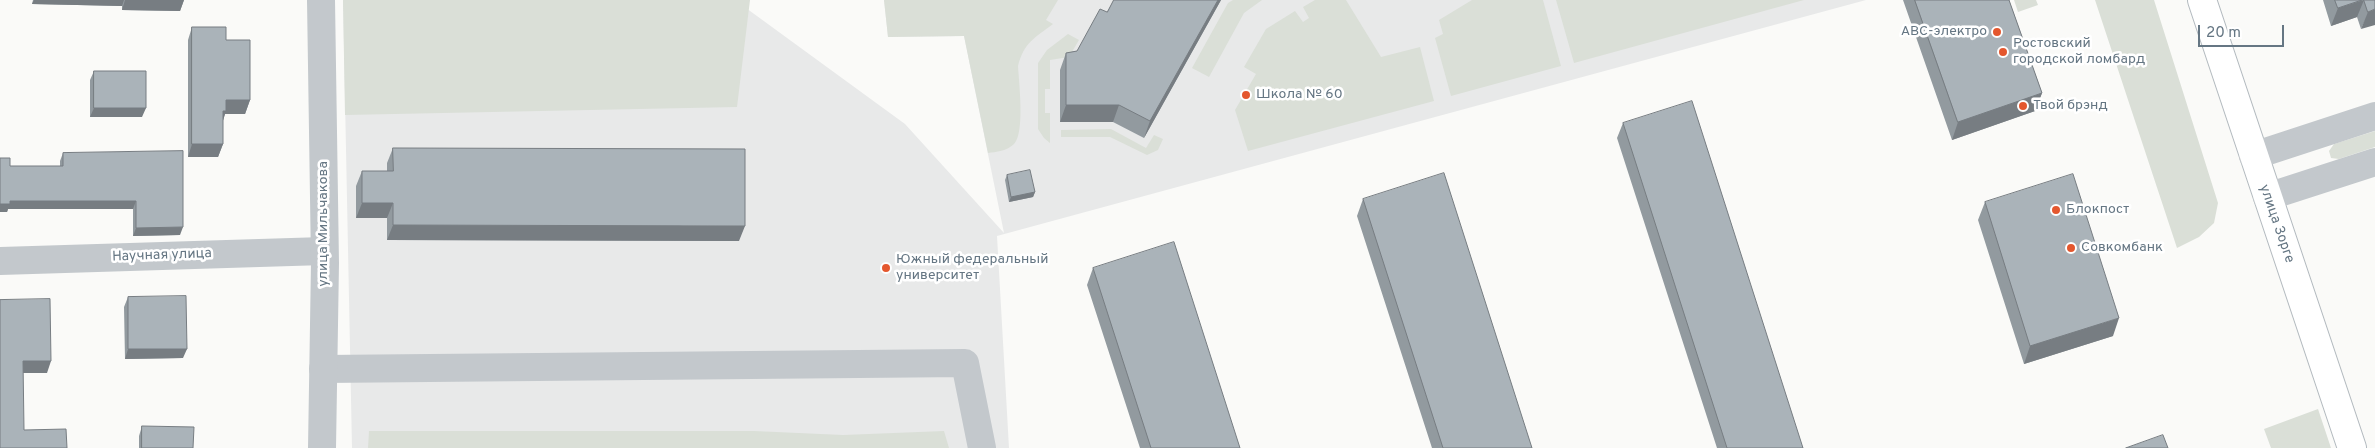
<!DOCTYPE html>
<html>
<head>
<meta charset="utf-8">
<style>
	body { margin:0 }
	#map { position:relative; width:2375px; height:448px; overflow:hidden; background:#fafaf8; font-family:Overpass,sans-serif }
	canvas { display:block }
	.scale { position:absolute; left:2198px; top:25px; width:86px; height:22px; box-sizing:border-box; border:2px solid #657683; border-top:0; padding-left:6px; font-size:15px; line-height:18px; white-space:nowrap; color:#657683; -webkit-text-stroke:4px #fff; paint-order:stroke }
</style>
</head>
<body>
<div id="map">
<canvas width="2375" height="448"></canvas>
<div class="scale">20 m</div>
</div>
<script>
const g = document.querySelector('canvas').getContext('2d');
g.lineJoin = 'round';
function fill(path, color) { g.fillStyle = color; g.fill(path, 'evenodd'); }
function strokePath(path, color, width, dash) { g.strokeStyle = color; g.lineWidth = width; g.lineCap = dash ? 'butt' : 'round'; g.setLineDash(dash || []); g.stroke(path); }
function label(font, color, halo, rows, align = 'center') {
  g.font = font + ' Overpass,sans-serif'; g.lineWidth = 5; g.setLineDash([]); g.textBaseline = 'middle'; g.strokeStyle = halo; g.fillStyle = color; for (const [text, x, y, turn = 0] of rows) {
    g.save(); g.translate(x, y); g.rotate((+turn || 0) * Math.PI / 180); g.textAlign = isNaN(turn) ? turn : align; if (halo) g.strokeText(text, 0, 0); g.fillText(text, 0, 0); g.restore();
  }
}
fill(new Path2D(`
	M343,0H735L905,124L1004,233L964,36L888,37L884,0H1866L997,236L1009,448H352Z`), '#e8e9e9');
fill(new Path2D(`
	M343,0H750L737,107L345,115Z
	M884,0H1058L1046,20L1053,24C1035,38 1024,42 1018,66C1019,83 1025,133 1014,144C1007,151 996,152 988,153L964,36L888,37Z
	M1233,0H1262L1244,13L1209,77L1192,68L1228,3Z
	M1315,0H1346L1381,57L1420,47L1434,101L1248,151L1235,110L1256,74L1244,67L1266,29L1295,11L1303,22L1309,18L1303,7Z
	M1472,0H1543L1561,66L1451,96L1435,38L1443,34L1439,20Z
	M1556,0H1804L1574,63Z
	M2014,0H2036L2038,5L2018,12Z
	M2095,0H2154L2218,203L2214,223L2199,237L2177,248Z
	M1068,34L1079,40L1069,57L1050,60V89H1045V113H1050V143L1044,138L1038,129V63L1047,50Z
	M1111,129L1146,148L1154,135L1163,139L1158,150L1147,155L1110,137H1061V130Z
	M2375,131V147L2339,159L2331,158L2329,151L2334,144Z
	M2318,409L2331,448H2271L2264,429Z
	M369,431H754L843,435L944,431L949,448H368Z`), '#dadfd7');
const secondary = new Path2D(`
	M2202,0L2352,448`);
strokePath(secondary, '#b3babf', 30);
strokePath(new Path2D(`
	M0,261L324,251
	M323,369L965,363L982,448`), '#c3c8cc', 28);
strokePath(new Path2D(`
	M321,0L325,263L322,448
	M2253,156L2375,116
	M2267,197L2375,162`), '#c3c8cc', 28);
strokePath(secondary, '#fff', 28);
fill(new Path2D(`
	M33,0H184L180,11L122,10V6L32,4Z
	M1114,0H1221L1144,138L1113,122H1060V70L1066,53L1077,51L1107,12Z
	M1903,0H2009L2042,93L2035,111L1952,140Z
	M2323,0H2375L2361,29L2357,17L2331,26Z
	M192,27L226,40L250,100L245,114H225L223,120V144L218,157H188V40Z
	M94,71L142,117H90V80Z
	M1623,123L1803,448H1717L1617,138Z
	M393,148L739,241L387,240V218H356V186L362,171H387V163Z
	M183,151L180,235L133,236V209H8L7,212H0L10,166H60V161L63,153Z
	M1007,175L1035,192L1033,197L1009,202L1005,180Z
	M1363,199L1532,448H1432L1357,216Z
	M1985,202L2113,336L2024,364L1978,220Z
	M1093,268L1240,448H1140L1087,285Z
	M128,297L183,358L125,359L124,307Z
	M142,426L193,448H139V436Z`), '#929a9f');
fill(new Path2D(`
	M34,0H124L122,6L32,4Z
	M125,0H184L180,11L122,10Z
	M1218,0H1221L1144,138L1150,121Z
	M2364,0L2357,17L2331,26L2338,8Z
	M2375,9V25L2361,29L2368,12Z
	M2042,93L2035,111L1952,140L1958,122Z
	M226,100H250L245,114H225L222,124H218Z
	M1066,105H1119L1113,122H1060Z
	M94,108H146L142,117H90Z
	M192,144H223L218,157H188Z
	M1035,192L1033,197L1009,202L1011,197Z
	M10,201H136L133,209H8L7,212H0V204Z
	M362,203H393L387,218H356Z
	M393,225L745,226L739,241L387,240Z
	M183,227L180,235L133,236L136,228Z
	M2119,318L2113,336L2024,364L2030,346Z
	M128,349H187L183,358L125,359Z
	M23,361H51L47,373H18Z`), '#777d82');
const building = new Path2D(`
	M1114,0H1218L1150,121L1119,105H1066V53L1077,51L1100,9L1107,12Z
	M1915,0H2009L2042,93L1958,122Z
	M2335,0H2362L2338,8Z
	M2364,0H2375V9L2368,12Z
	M192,27H226V40H250V100H226V111H223V144H192Z
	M94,71H146V108H94Z
	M1692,101L1803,448H1727L1623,123Z
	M393,148L745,149V226L393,225V203H362V171H393Z
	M183,151V227L136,228V201H10V204H0V158H10V166H63V153Z
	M1030,170L1035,192L1011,197L1007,175Z
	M1444,173L1532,448H1443L1363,199Z
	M2073,174L2119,318L2030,346L1985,202Z
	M1174,242L1240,448H1151L1093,268Z
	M186,296L187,349H128V297Z
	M50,299L51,361H23L24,430L66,429L67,448H0V300Z
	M142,426L194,427L193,448H142Z
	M2163,435L2168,448H2126Z`);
fill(building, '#aab3b9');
strokePath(building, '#777d82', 1);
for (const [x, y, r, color] of [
	[1997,32,5,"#e4572e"],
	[2003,52,5,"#e4572e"],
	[1246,95,5,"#e4572e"],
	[2023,106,5,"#e4572e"],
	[2056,210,5,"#e4572e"],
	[2071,248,5,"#e4572e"],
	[886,268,5,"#e4572e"]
]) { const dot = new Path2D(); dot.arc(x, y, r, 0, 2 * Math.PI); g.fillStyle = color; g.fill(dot); strokePath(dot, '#fff', 2); }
label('14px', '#657683', '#fff', [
	["АВС-электро",1987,32,"right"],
	["Ростовский",2013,44],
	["городской ломбард",2013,60],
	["Школа № 60",1256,95],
	["Твой брэнд",2033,106],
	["Блокпост",2066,210],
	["Совкомбанк",2081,248],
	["Южный федеральный",896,260],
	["университет",896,276]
], 'left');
label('14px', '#657683', '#fff', [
	["улица Мильчакова",324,224,-90],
	["улица Зорге",2276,224,71],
	["Научная улица",162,256,-2]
]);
</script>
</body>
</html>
